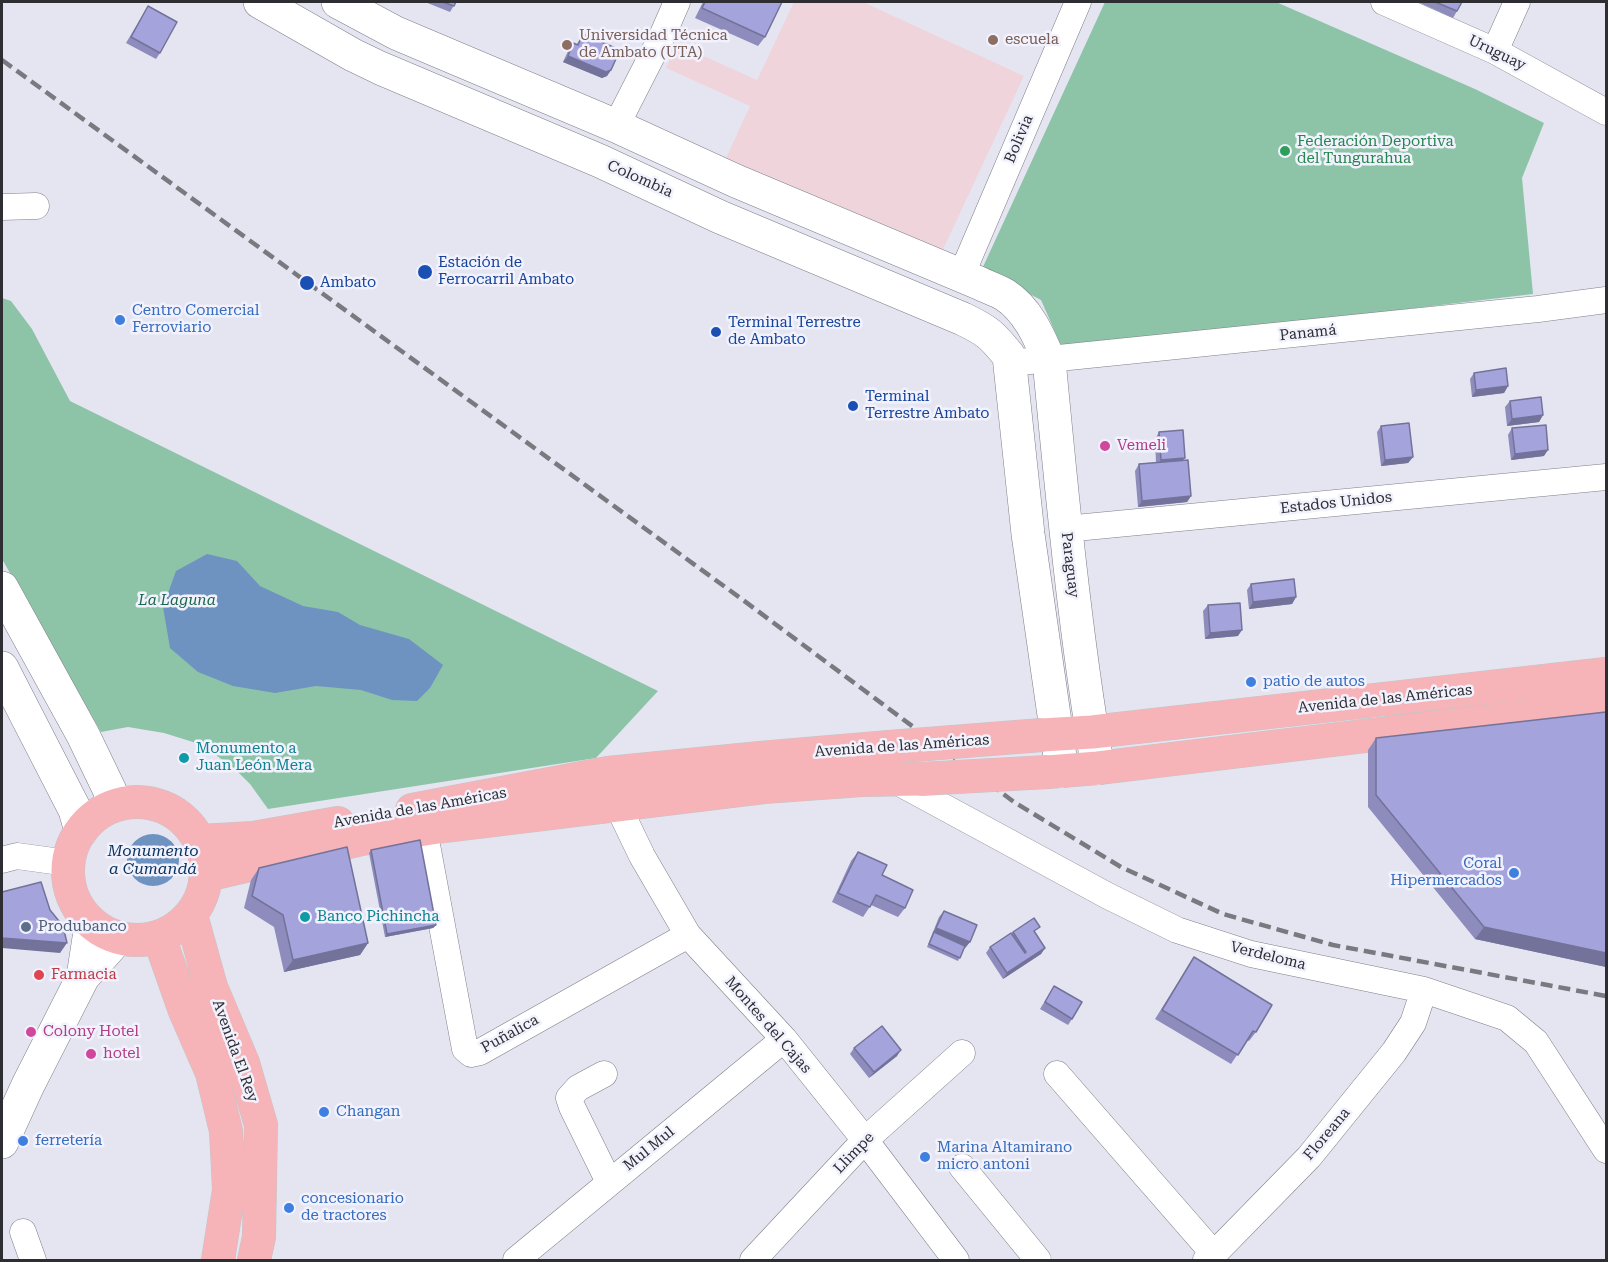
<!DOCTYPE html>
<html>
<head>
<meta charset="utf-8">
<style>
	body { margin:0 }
	#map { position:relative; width:1608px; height:1262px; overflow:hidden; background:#e5e5f1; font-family:"Roboto Serif",serif }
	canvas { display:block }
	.frame { position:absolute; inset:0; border:3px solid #2e2e32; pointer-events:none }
</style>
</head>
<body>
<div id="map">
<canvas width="1608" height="1262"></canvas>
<div class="frame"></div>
</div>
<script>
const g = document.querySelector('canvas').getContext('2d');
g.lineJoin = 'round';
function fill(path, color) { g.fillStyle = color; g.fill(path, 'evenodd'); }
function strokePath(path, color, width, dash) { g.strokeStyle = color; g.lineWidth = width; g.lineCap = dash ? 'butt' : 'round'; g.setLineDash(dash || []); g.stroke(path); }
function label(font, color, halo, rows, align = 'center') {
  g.font = font + ' "Roboto Serif",serif'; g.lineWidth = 5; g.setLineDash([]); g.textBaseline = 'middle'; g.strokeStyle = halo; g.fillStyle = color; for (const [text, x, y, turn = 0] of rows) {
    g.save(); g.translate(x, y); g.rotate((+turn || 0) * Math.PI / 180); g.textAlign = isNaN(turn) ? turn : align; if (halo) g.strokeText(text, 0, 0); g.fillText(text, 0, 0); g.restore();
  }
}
fill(new Path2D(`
	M794,2H863L1024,76L940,256L726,158L750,106L666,68L677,44L757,80Z`), '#efd5db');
fill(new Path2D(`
	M1105,2H1276L1475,89L1544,123L1522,178L1533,294L1063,350L1041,300L982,269Z
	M2,298L11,301L32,329L70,401L658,691L596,758L268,809L250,784L237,771L212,752L193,742L164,733L128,727L101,732L2,559Z`), '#8dc4a8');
fill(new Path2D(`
	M207,554L237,561L260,586L303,606L338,612L360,625L409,639L443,665L430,688L417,701L392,700L361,690L316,686L275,693L233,686L198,672L170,648L163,607L176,571Z
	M127 860a26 26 0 1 1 52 0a26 26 0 1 1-52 0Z`), '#6e93c1');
const minor = new Path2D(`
	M1384,2L1495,51L1606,112
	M1495,51L1517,2
	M616,126L663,34L677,2
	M2,207L36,206
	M961,276L1078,2
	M1010,363L1538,309L1606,300
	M1065,529L1606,477
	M894,780L1108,896L1177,930L1251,954L1424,990L1507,1018L1536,1042L1606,1150
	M613,788L617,804L642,856L688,935L784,1039L865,1140L956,1260
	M424,829L465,1049L471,1054L480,1052L688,935
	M2,860L17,856L68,863
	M604,1074L578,1088L569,1098L572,1107L609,1182
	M1057,1074L1214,1254
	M962,1167L1038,1260
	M23,1232L33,1260
	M516,1260L784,1039
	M753,1260L865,1140L962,1053
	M1206,1260L1214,1254L1309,1157L1394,1052L1413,1023L1424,990`);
const tertiary = new Path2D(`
	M83,977L91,925
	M2,1142L28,1085L83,977L118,938`);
const secondary = new Path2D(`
	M260,2L353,55L380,68L600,161L720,217L963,319C988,331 992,335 1009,356L1028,534L1062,771
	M338,2L396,33L616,126L736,181L979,283C987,287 997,290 1005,295C1027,309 1039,336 1049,360C1062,496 1075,633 1098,768
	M2,588L83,735L110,791L112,806
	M2,668L75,810L81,831`);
const primary = new Path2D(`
	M1042,735L1092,732L1606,674
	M1048,772L1098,768L1606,707
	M68 871a69 69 0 1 1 138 0a69 69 0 1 1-138 0Z
	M412,810L608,773L760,758L889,747
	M200,841L253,838L338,823
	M207,875L362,839L444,826L764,787L862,780L920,779
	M191,915L211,987L243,1063L261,1125L259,1237L254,1260
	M159,937L185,1011L212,1073L226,1131L229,1190L218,1260`);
strokePath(minor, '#7e7f89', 27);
strokePath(tertiary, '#7e7f89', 34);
strokePath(secondary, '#7e7f89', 34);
strokePath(primary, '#c4c4c6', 34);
strokePath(minor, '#fff', 26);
strokePath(tertiary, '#fff', 33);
strokePath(secondary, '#fff', 33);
strokePath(primary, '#f7b4b8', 33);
strokePath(new Path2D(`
	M2,60L743,600L1014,802L1121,867L1223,914L1333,945L1606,996`), '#797980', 4.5, [12, 6]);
const primaryBridge = new Path2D(`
	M889,747L1042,735
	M920,779L1048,772`);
strokePath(primaryBridge, '#c4c4c6', 34, []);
strokePath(primaryBridge, '#f7b4b8', 33);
fill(new Path2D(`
	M425,2H456L450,12Z
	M703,2H782L765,37L758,46L695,18Z
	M1418,2H1462L1457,11L1453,18Z
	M148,6L160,53L156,59L126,43Z
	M583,34L611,70L607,76L602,78L563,62L569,49L573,43L577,44Z
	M1474,373L1508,386L1504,393L1472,397L1470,379Z
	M1510,401L1543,415L1539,422L1507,426L1505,407Z
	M1381,426L1413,457L1408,463L1381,466L1377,432Z
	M1512,428L1544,456L1511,460L1508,435Z
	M1159,432L1183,460L1191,496L1187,502L1138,507L1135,471L1139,464L1156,463L1155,439Z
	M1251,584L1296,597L1292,604L1249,609L1247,590Z
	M1208,605L1238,636L1205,639L1203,611Z
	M1376,738L1606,967L1475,939L1368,807V750Z
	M371,850L436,925L433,928L385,937L369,853Z
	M858,852L882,875L905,908L898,917L871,905L863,917L832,902L851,861Z
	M259,868L368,943L360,955L284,972L274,927L244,908L251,880Z
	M944,911L970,942L965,948H964L958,961L927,947L939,917Z
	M1013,932L1036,933L1045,948L1041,954L1003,979L986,953L990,947Z
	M1194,957L1256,1032L1249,1041L1247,1040L1231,1064L1155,1019Z
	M1054,986L1072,1019L1068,1025L1040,1009Z
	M854,1048L897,1056L869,1078L850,1054Z`), '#8d8cbd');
fill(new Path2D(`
	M568,56L611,70L607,76L602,78L563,62Z
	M1508,386L1504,393L1472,397L1476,390Z
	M1543,415L1539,422L1507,426L1512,419Z
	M1548,450L1544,456L1511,460L1515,454Z
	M1413,457L1408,463L1381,466L1385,460Z
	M1185,458L1180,464L1156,466L1161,460Z
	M1191,496L1187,502L1138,507L1142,501Z
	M1296,597L1292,604L1249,609L1253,602Z
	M1242,630L1238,636L1205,639L1210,633Z
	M436,925L433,928L385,937L387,934Z
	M1484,927L1606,953V967L1475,939Z
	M936,928L970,942L965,948L933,935L934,932L932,934Z
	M2,938L67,943L60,953L2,948Z
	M368,943L360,955L284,972L293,960Z
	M1045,948L1041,954L1003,979L1007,973Z
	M901,1050L897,1056L869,1078L874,1072Z`), '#73729a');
const building = new Path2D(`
	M443,2H456L454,6Z
	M705,2H782L765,37L702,8Z
	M1435,2H1462L1457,11Z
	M148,6L177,22L160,53L131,37Z
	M583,34L620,50L611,70L606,72L568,56L573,43L578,45Z
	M1506,368L1508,386L1476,390L1474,373Z
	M1541,397L1543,415L1512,419L1510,401Z
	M1409,423L1413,457L1385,460L1381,426Z
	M1546,425L1548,450L1515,454L1512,428Z
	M1183,430L1185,458L1161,460L1159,432Z
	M1188,460L1191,496L1142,501L1139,464Z
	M1294,579L1296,597L1253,602L1251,584Z
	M1240,603L1242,630L1210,633L1208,605Z
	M1606,712V953L1484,927L1376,795V738Z
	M420,840L436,925L387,934L371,850Z
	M347,847L368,943L293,960L283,915L252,896L259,868Z
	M858,852L887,865L882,875L913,890L905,908L876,895L870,907L838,893Z
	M41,882L50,910L63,926L67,943L2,938V892Z
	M944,911L977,925L970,942L936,928Z
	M1034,918L1040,927L1034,931L1045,948L1007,973L990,947L1011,933L1025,953L1026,952L1013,932Z
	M934,932L965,946L960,958L929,944Z
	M1194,957L1272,1005L1256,1032L1253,1031L1238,1055L1162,1010Z
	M1054,986L1082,1002L1072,1019L1045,1002Z
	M882,1026L901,1050L874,1072L854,1048Z`);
fill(building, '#a4a3dc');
strokePath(building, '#73729a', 1.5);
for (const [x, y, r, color] of [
	[993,40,6,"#8d6e63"],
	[567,45,6,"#8d6e63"],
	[1285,151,6,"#2e9e5b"],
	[425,272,8,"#1a4fb4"],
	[307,283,8,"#1a4fb4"],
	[120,320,6,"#3f7fe0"],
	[716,332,6,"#1a4fb4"],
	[853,406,6,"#1a4fb4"],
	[1105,446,6,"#d1479c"],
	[1251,682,6,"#3f7fe0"],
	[184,758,6,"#0f9aa8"],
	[1514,873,6,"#3f7fe0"],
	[305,917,6,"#0f9aa8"],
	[26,927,6,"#5c6f8a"],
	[39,975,6,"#e0444e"],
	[31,1032,6,"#d1479c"],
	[91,1054,6,"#d1479c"],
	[324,1112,6,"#3f7fe0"],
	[23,1141,6,"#3f7fe0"],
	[925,1157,6,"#3f7fe0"],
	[289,1208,6,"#3f7fe0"]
]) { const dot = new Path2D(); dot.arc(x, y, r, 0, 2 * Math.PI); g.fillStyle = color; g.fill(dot); strokePath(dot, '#f2f2fe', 2); }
label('15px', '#785e54', '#f2f2fe', [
	["Universidad Técnica",579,36],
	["de Ambato (UTA)",579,53],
	["escuela",1005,40]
], 'left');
label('15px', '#2e2e32', '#f2f2fe', [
	["Uruguay",1497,53,26],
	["Bolivia",1019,139,-67],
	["Colombia",640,179,24],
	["Panamá",1308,333,-6],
	["Estados Unidos",1336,503,-6],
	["Paraguay",1070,565,83],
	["Avenida de las Américas",1385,699,-6],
	["Avenida de las Américas",902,746,-4],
	["Avenida de las Américas",420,808,-10],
	["Verdeloma",1268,956,14],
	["Montes del Cajas",768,1025,49],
	["Puñalica",510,1034,-29],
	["Avenida El Rey",235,1051,70],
	["Floreana",1327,1134,-50],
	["Mul Mul",649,1149,-39],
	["Llimpe",854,1153,-46]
]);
label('15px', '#27864d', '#f2f2fe', [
	["Federación Deportiva",1297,142],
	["del Tungurahua",1297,159]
], 'left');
label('15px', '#164399', '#f2f2fe', [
	["Estación de",438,263],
	["Ferrocarril Ambato",438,280],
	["Ambato",320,283],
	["Terminal Terrestre",728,323],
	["de Ambato",728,340],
	["Terminal",865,397],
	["Terrestre Ambato",865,414]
], 'left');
label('15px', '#366cbe', '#f2f2fe', [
	["Centro Comercial",132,311],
	["Ferroviario",132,328],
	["patio de autos",1263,682],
	["Coral",1502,864,"right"],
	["Hipermercados",1502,881,"right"],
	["Changan",336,1112],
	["ferretería",35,1141],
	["Marina Altamirano",937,1148],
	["micro antoni",937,1165],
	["concesionario",301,1199],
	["de tractores",301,1216]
], 'left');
label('15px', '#b23c85', '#f2f2fe', [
	["Vemeli",1117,446],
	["Colony Hotel",43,1032],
	["hotel",103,1054]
], 'left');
label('italic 15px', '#1a6749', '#f2f2fe', [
	["La Laguna",177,601]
]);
label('15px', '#0d838f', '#f2f2fe', [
	["Monumento a",196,749],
	["Juan León Mera",196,766],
	["Banco Pichincha",317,917]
], 'left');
label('15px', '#4e5e75', '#f2f2fe', [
	["Produbanco",38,927]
], 'left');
label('15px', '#be3a42', '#f2f2fe', [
	["Farmacia",51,975]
], 'left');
label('italic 16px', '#0a325e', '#f2f2fe', [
	["Monumento",153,851],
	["a Cumandá",153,869]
]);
</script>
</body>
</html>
